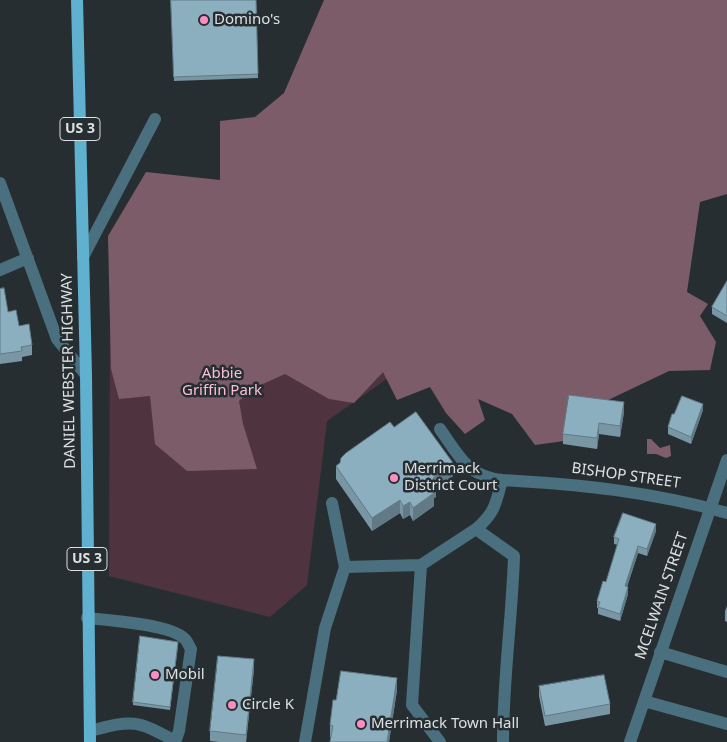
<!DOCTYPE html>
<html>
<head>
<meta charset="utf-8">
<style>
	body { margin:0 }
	canvas { display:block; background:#272e31 }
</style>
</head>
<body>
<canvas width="727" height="742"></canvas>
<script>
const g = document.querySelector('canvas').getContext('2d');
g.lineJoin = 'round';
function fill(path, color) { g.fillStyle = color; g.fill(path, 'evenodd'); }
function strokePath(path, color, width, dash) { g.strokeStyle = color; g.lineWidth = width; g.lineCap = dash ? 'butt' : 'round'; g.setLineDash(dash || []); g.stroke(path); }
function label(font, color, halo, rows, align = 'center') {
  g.font = font + ' "Noto Sans",sans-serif'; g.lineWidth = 5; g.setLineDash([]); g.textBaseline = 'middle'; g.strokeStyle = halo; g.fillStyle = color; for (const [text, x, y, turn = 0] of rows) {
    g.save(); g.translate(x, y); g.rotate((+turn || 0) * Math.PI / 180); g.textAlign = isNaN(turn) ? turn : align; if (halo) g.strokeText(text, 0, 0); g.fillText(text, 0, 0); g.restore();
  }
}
fill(new Path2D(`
	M407,167L439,342L327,421L307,585L270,617L109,576L110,312Z`), '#4f333f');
fill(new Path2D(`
	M324,0H727V194L700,202L687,292L708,304L700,316L716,342L710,370L669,371L606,401L568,405L564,441L535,445L512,414L478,399L485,420L465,434L446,413L430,387L397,400L383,372L354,403L329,399L285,374L254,388L239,401L243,424L257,469L187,471L155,444L150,396L119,399L111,369L108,236L146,172L220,180V121L255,117L284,93Z`), '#7c5c69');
fill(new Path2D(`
	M647,439H651L660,448L670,445L671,456L666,458L656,454H647Z`), '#7e5e6b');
strokePath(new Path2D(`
	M0,183L57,339L86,375
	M83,257L155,119
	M0,270L28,258
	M440,429C459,456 467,476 502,480
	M332,503L345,567
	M476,529C495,513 496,503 502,480C578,484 654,492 727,513
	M87,618C108,620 171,624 185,639C187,641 189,646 191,649L179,731L175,742
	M660,652L727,672
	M644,701L727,724
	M90,731C133,720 135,719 175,741
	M305,742L325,628L345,567L421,565
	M440,742L412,705L421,565L476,529L514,556C512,619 503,679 503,742
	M630,742L727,460`), '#4a6f7e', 12);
strokePath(new Path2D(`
	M77,0L86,375L90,742`), '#60b0cf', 12);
fill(new Path2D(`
	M171,0H256L258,78L174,81Z
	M727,281V323L712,314V307Z
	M0,289L8,312L32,345V355L22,357V361L0,364Z
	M703,410L691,444L668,434V427Z
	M624,412L620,437L599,434L597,449L563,444V434Z
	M394,427L453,476L436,489V497L434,498V506L413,521L410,515L403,519L400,513L372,531L336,479V466L340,463Z
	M656,531L647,556L638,553L627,587L628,594L620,621L598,614V608H597V601L606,582L618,545L614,544V537Z
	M727,606V622L725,621V611Z
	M178,645L170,710L133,705V702Z
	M254,669L246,742H219L210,741V731Z
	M539,686L610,704V714L545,726L539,696Z
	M397,690L389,742H330L331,737H330V725Z`), '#7896a4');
fill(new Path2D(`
	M624,402V412L620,437V426Z
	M703,404V410L691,444V437Z
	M599,423V434L597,449V438Z
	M453,463V476L436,489V497L434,498V506L413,521V508L431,487L433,478Z
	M400,500V513L372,531V518Z
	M410,502V515L403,519V506Z
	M656,524V531L647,556V549Z
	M638,546V553L625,593V586Z
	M628,587V594L620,621V614Z
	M254,659V669L246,742V735Z
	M397,678V690L389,742H387Z`), '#617a86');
const building = new Path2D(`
	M171,0H256L258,74L174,77Z
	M727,281V316L712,307Z
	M4,288L8,312L16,310L19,326L29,324L32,345L21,347L22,351L0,354V289Z
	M569,395L624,402L620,426L599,423L597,438L563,434Z
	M682,396L703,404L691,437L668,427L672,414H674Z
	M416,412L453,463L433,478L436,484L431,487L434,493L413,508L410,502L403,506L400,500L372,518L336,466L340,463L341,458L346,453L390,422L394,427Z
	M623,513L656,524L647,549L638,546L625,586L628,587L620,614L598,607L600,602L597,601L603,581L606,582L619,539L614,537Z
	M140,636L178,642L170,707L133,702Z
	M218,656L254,659L246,735L210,731Z
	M341,671L397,678L387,742H330L333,726L330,725L333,700H336Z
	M604,675L610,704L545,716L539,686Z`);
fill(building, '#8bafbf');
strokePath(building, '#617a86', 1);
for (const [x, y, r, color] of [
	[204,20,5,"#fc8fc1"],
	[394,478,5,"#fc8fc1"],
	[155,675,5,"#fc8fc1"],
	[232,705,5,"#fc8fc1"],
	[361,724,5,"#fc8fc1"]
]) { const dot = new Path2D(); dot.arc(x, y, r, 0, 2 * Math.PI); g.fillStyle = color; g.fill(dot); strokePath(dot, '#272e31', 2); }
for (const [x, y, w] of [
	[80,129,40],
	[87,559,40]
]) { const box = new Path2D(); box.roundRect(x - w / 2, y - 11.5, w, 23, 4); g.fillStyle = '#272e31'; g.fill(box); strokePath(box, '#dbe0e2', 1); }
label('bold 14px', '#dbe0e2', null, [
	["US 3",80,129],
	["US 3",87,559]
]);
label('15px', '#dbe0e2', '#272e31', [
	["Domino's",214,20],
	["Merrimack",404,469],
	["District Court",404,486],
	["Mobil",165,675],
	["Circle K",242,705],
	["Merrimack Town Hall",371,724]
], 'left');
label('15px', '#dbe0e2', '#272e31', [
	["DANIEL WEBSTER HIGHWAY",69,371,-91],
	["BISHOP STREET",626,476,8],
	["MCELWAIN STREET",662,596,-71]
]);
label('15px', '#fbbfd8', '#272e31', [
	["Abbie",222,374],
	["Griffin Park",222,391]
]);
</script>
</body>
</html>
